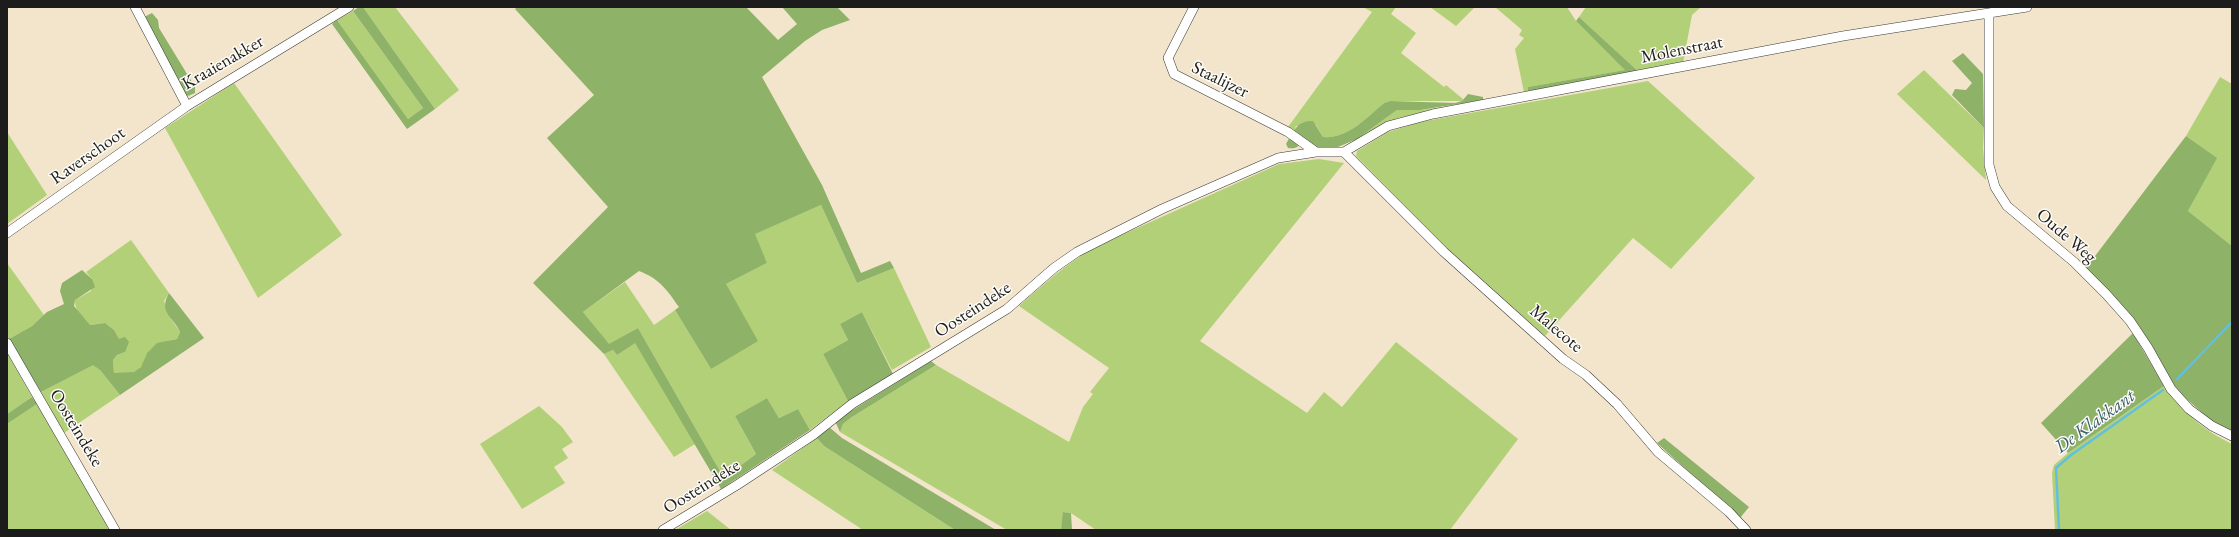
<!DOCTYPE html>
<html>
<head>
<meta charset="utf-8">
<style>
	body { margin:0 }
	#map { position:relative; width:2239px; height:537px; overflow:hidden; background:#f2e5cb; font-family:"EB Garamond",serif }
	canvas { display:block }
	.frame { position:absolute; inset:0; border:8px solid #1c1c1c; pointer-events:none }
</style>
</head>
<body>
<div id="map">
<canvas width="2239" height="537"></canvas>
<div class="frame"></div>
</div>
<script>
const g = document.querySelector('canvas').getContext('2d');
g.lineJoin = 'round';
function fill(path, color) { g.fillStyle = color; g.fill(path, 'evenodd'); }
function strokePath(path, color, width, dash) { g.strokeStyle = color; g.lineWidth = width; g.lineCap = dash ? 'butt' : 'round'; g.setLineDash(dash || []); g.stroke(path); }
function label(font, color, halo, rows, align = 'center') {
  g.font = font + ' "EB Garamond",serif'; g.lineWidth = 3; g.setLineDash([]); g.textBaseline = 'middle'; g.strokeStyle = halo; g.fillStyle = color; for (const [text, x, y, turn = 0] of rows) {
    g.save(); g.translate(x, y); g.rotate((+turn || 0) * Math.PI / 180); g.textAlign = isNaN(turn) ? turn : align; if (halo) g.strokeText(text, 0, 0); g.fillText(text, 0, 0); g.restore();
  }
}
fill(new Path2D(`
	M363,7H395L459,90L435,109Z
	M1363,7H1396L1391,14L1416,33L1401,53L1444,87L1446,85L1463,99L1462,101H1390L1384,103C1366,118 1348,139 1323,137L1316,125L1296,126L1294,131L1288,127L1372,12Z
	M1430,7H1475L1456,26Z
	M1495,7H1567L1576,21L1626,70L1528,87V91L1524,92L1515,49L1524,38L1519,35L1522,30Z
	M1586,7H1701L1692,15L1683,63L1639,72L1579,17Z
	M353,11L423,108L408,119L337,20Z
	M1924,70L1984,128L1983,148L1986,180L1897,94Z
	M2220,77L2232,84V246L2188,211L2216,158L2186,136Z
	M1648,81L1755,178L1671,269L1633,238L1545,336L1449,250L1356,156L1357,151L1388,132L1420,122Z
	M234,83L342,235L258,298L165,128Z
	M1452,106L1398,118L1357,139L1397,110H1420Z
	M7,132L47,195L7,224Z
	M1319,159L1344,163L1200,341L1307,413L1324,392L1342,407L1396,342L1518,439L1450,530H1096L1071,513L1064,512L1061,530H1007L840,432L843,424L852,417L936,365L1069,442L1083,407L1093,394L1090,392L1109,368L1019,306C1044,284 1067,263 1095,247L1279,164Z
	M821,205L857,283L894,268L931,347L892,370L862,312L840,324L848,340L823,354L848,401L810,430L798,409L779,418L767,398L735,416L756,454L724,478L638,328L609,345L583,312L625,282L654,325L675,310L711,369L726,284L767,263L754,234Z
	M131,240L169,293L164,301L171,319L180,332L177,339C168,340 152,346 147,354C144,358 144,364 140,368C134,375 122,374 114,373L113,360L117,355L125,352L114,330L105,323L90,325C83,320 74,309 75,300L91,291L92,279L86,272Z
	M7,263L44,315L32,326L9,339L7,335Z
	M635,342L695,444L674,457L604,354L613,350L617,355Z
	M7,353L32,397L7,414Z
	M93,364L100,370L120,395L64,433L41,392Z
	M2164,386C2183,412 2203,430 2232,444V530H2055L2052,473L2054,465L2068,453Z
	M37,404L103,517L109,530H7V424Z
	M539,406L562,427L573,442L562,449L568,458L554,467L565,483L522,509L480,444Z
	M817,438L824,446L955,530H863L772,470Z
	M707,511L731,530H674H675Z`), '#b2d077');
fill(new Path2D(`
	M359,7H363L435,109L407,129L332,24L337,20L408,119L423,108L353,11Z
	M517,7H746L778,40L797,24L782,7H837L850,20L822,30L805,41L762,77L822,185L861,273L890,261L894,268L857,283L821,205L755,234L767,263L726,284L758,341L711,369L675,310L679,307C667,290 660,279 639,271L583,312L609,344L638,328L724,478L756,454L735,416L767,398L779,418L798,409L810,430L721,489L635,343L617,355L613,350L604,354L533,283L608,207L547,138L594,95L515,9Z
	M152,13L158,20L159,28L195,87V93L188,96L183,93L144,17Z
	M1579,17L1639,72L1528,91V87L1625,70L1576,21Z
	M1963,53L1983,74L1984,128L1952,95L1955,89L1966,90L1972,83L1952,61Z
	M1468,94L1483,97V100L1420,110H1397L1357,139L1333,149L1317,148L1303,140C1298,147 1297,149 1288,148L1286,144C1293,132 1297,120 1313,121L1323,137C1348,139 1366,118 1384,103L1390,101L1455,103L1462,101Z
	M2186,136L2217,158L2188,211L2232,246V432L2212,421L2176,390L2086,268Z
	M82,270L92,279L95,287L75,300L74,306L90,325L105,323L114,330L119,339L125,337L129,342L125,352L117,355L113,360L114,373L134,372L141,367L147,353L157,343L177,339L180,332C173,316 158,313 169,293L204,338L120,395L100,370L93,365L41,392L9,339L32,326L47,312L64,304L60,291L62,283Z
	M862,312L893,374L848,401L823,354L848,340L840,324Z
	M2133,333L2164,386L2068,453L2041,423Z
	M931,361L936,365L852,417L843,424L840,432L835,421Z
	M32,397L37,404L7,424V414Z
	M829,427L842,438L996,530H955L824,446L817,438Z
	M1664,438L1749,507L1740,518L1657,443Z
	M1063,512L1071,513L1072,530H1061Z`), '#8db268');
strokePath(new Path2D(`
	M2177,379L2232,322
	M2059,530L2056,468L2071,455L2163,390`), '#61c0e0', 2.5);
const street = new Path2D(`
	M135,7L187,106
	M1194,7L1168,58L1174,74L1288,132L1316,152
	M1989,13V165L1995,187L2007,206L2074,262L2106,294L2130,321L2148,348L2171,389L2189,409L2212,426L2232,436
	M1344,152L1444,252L1563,359L1586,375L1617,404L1658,452L1729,512L1746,530
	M7,233L187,106L349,7
	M7,343L115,530
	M663,530L737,485L813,435L852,404L1007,309L1054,268L1077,252L1162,209L1278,158L1316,152H1344L1388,126L1433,114L1843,36L2027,7`);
strokePath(street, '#3c3a36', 10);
strokePath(street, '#fff', 9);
label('18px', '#1c1c1c', '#fdfcf7', [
	["Molenstraat",1682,50,-11],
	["Kraaienakker",223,63,-30],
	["Staalijzer",1220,80,26],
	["Raverschoot",88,156,-35],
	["Oude Weg",2066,236,41],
	["Oosteindeke",973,310,-33],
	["Malecote",1556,329,40],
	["Oosteindeke",76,428,59],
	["Oosteindeke",702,487,-32]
]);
label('italic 19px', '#385e6a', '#fdfcf7', [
	["De Klakkant",2095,422,-36]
]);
</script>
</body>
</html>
